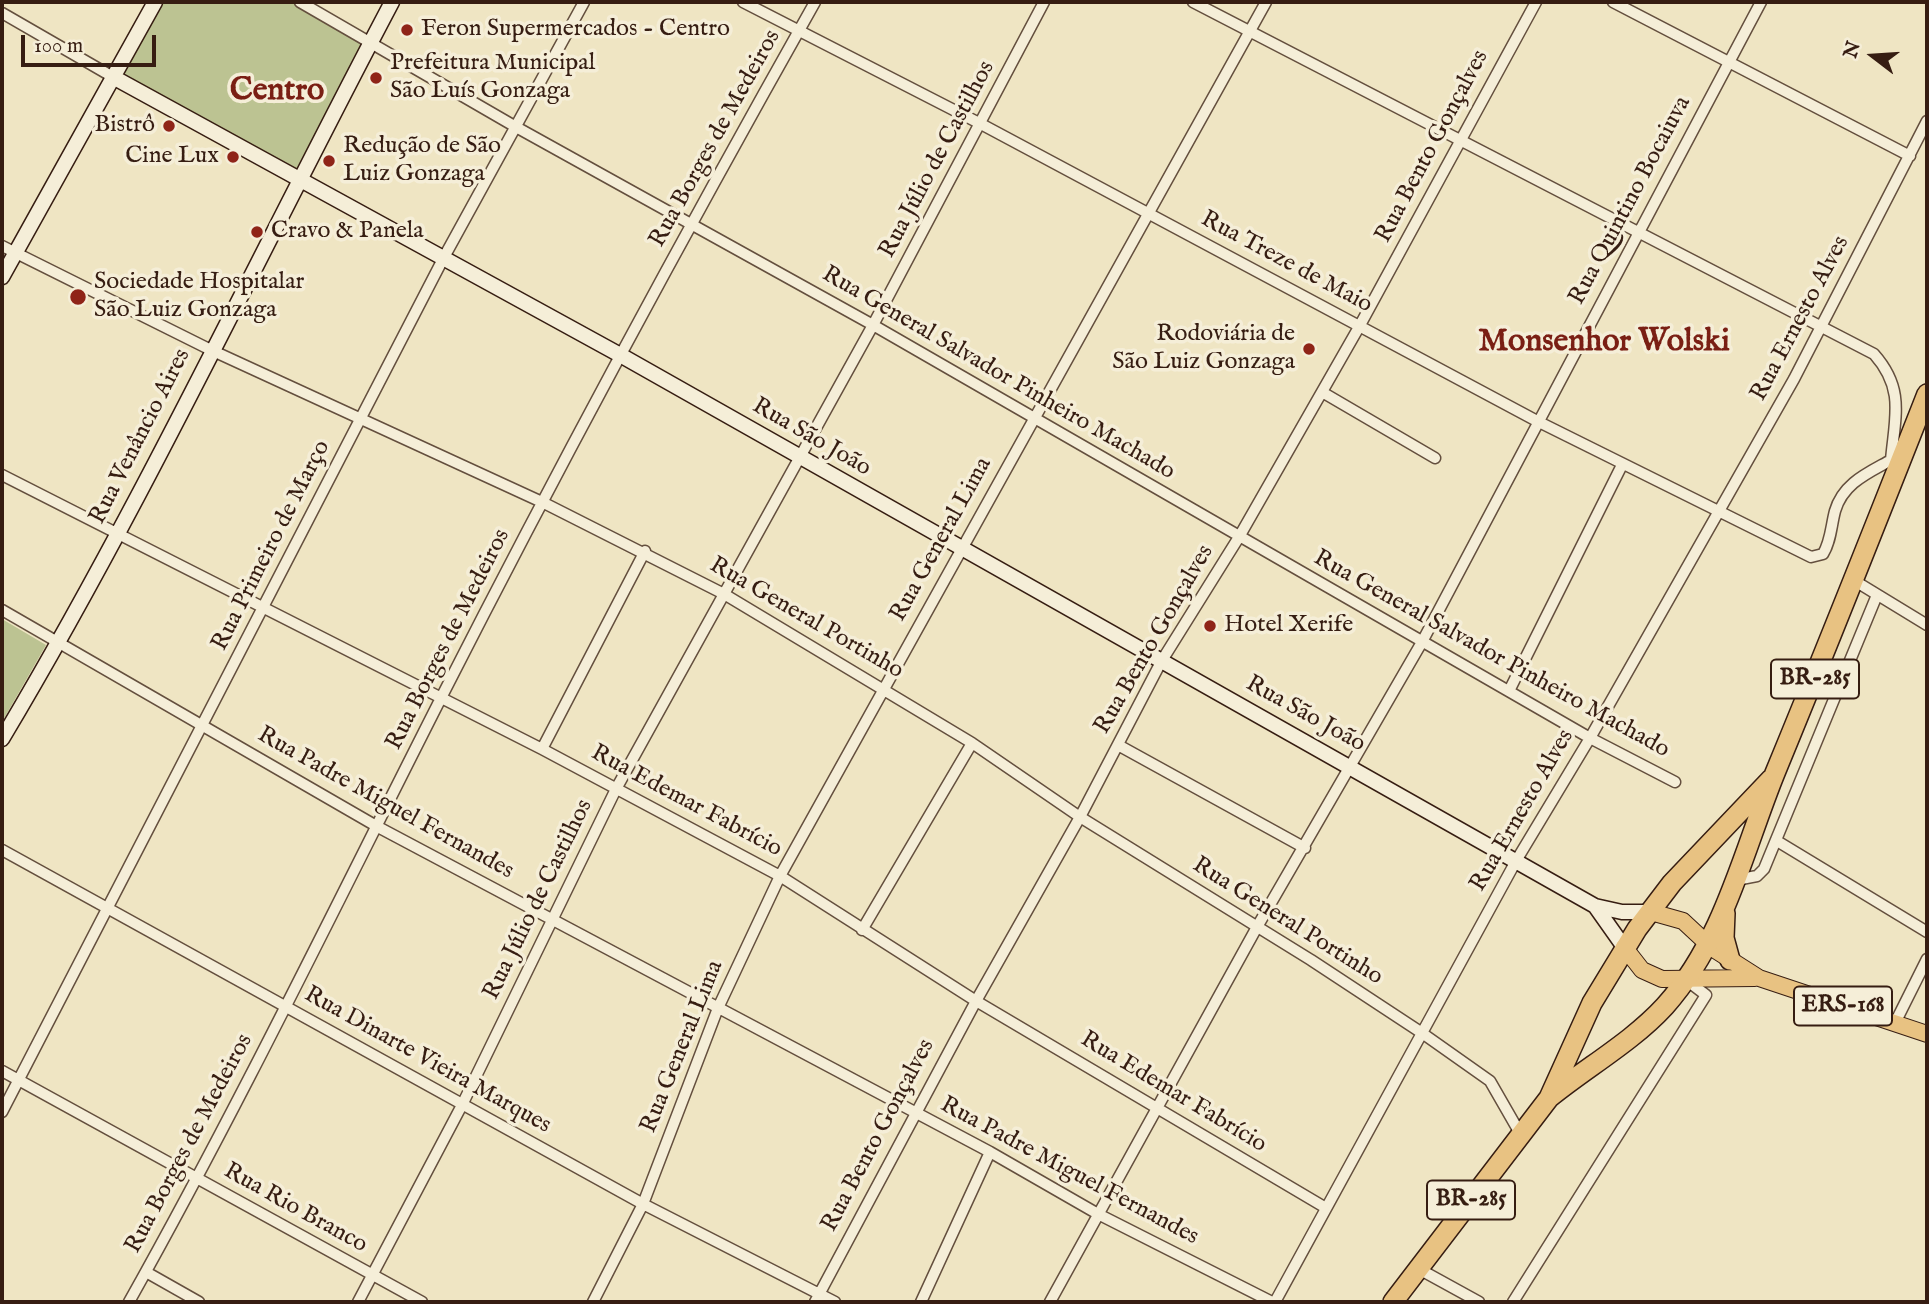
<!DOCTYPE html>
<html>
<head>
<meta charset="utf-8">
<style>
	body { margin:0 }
	#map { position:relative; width:1929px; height:1304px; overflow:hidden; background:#efe5c3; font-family:"IM FELL English",serif }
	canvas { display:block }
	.frame { position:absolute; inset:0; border:4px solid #361d12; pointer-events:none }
	.north { position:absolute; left:1838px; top:21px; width:70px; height:70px; -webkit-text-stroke:5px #f5eed8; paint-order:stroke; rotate:287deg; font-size:19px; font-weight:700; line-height:28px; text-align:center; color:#361d12 }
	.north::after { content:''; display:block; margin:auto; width:24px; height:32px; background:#361d12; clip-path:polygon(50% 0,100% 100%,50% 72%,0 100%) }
	.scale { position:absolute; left:21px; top:35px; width:135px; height:32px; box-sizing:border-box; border:4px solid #361d12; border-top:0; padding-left:9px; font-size:21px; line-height:24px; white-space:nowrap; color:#361d12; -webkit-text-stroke:5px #f5eed8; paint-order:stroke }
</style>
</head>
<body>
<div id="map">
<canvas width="1929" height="1304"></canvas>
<div class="frame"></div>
<div class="north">N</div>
<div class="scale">100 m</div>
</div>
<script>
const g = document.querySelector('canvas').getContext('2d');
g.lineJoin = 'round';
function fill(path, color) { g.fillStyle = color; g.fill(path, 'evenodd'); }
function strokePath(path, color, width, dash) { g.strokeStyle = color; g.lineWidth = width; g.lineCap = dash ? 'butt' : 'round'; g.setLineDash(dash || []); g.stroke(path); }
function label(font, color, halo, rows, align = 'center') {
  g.font = font + ' "IM FELL English",serif'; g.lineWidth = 7; g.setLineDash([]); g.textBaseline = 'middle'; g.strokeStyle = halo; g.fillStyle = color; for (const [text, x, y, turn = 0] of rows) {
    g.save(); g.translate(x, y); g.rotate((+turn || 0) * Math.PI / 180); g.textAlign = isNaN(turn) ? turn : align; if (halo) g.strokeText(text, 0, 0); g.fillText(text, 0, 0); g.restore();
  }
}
fill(new Path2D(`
	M157,2H292L366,45L297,171L117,75Z
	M2,619L46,645L2,722Z`), '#bcc392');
const street = new Path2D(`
	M300,2L516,127L873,325L1590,738L1675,782
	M743,2L981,124L1537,421L1811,557L1823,554C1831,541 1831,526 1835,511C1843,483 1868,473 1891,460
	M1193,2L1874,354C1905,389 1895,416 1891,460L1898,462
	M1613,2L1910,156
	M2,13L113,77
	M2,246L211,350L544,503L724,594L972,743L1080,817L1311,960L1422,1033L1490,1081L1521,1135
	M1322,392L1435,458
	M2,475L542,749L780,876L976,1001L1326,1208
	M1855,581L1927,625
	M2,610L378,827L990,1152L1098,1214L1272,1302
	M1509,691L1622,465
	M1118,745L1305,848
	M542,749L645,551
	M1777,841L1927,932
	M2,850L643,1204L835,1302
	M1736,880L1757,876L1764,869L1877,595
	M862,930L972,743
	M1895,1023L1927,959
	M2,1071L422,1302
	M2,1112L443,259L584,2
	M1419,1269L1479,1302
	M146,1272L199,1302
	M129,1302C240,1104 338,901 441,698C560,464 686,231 815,2
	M358,1302L462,1105L616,789L873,325L1044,2
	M593,1302L643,1204L718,1008L780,876L1266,2
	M815,1302L976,1001L1080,817L1161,662L1239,537L1359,327L1536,2
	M921,1302L990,1152
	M1050,1302L1257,927L1422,642L1761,2
	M1275,1302L1516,861L1590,738L1794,379L1927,121
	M1513,1302L1706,995L1685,979`);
const secondary = new Path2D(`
	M113,77L622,356L1595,906L1622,912H1651
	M2,277L155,2
	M2,739C144,501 262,248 392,2
	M1595,906L1624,947`);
const primary = new Path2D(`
	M1651,912L1683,921L1712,948L1759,978L1927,1034
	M1624,947L1642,970L1662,979L1755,978`);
const highway = new Path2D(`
	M1725,913L1724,938L1730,960
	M1549,1098C1587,1067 1632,1042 1665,1006C1724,940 1743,852 1775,773C1827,647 1877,521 1927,394
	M1393,1302L1549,1098L1592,1003L1637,929L1672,883L1771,779`);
strokePath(street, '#644f3e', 13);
strokePath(secondary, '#361d12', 17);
strokePath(primary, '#361d12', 18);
strokePath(highway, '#361d12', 22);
strokePath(street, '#f5eed8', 10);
strokePath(secondary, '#f5eed8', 14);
strokePath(primary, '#e8c282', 16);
strokePath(highway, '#e8c282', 19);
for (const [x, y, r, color] of [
	[407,30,7,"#8f2418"],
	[376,78,7,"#8f2418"],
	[169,126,7,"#8f2418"],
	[233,157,7,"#8f2418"],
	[329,161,7,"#8f2418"],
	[257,232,7,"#8f2418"],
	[78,297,9,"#8f2418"],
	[1309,349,7,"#8f2418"],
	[1210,626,7,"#8f2418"]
]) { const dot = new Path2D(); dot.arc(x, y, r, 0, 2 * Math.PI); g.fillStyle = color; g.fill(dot); strokePath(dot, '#f5eed8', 2.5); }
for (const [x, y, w] of [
	[1815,679,88],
	[1843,1006,98],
	[1471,1200,88]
]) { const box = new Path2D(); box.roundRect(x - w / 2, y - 19.5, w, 39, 5); g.fillStyle = '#f5eed8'; g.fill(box); strokePath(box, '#361d12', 2); }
label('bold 23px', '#361d12', null, [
	["BR-285",1815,679],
	["ERS-168",1843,1006],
	["BR-285",1471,1200]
]);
label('24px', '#361d12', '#f5eed8', [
	["Feron Supermercados - Centro",421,30],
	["Prefeitura Municipal",390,64],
	["São Luís Gonzaga",390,92],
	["Bistrô",155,126,"right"],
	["Redução de São",343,147],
	["Luiz Gonzaga",343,175],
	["Cine Lux",219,157,"right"],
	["Cravo & Panela",271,232],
	["Sociedade Hospitalar",94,283],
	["São Luiz Gonzaga",94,311],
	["Rodoviária de",1295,335,"right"],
	["São Luiz Gonzaga",1295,363,"right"],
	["Hotel Xerife",1224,626]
], 'left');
label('24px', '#361d12', '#f5eed8', [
	["Rua Borges de Medeiros",716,139,-61],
	["Rua Bento Gonçalves",1433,147,-62],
	["Rua Júlio de Castilhos",938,160,-62],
	["Rua Quintino Bocaiuva",1631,201,-62],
	["Rua Treze de Maio",1286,263,28],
	["Rua Ernesto Alves",1801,319,-62],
	["Rua General Salvador Pinheiro Machado",998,374,30],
	["Rua Venâncio Aires",141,437,-63],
	["Rua São João",811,438,30],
	["Rua General Lima",942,540,-61],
	["Rua Primeiro de Março",272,546,-63],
	["Rua General Portinho",806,619,30],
	["Rua Borges de Medeiros",449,640,-63],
	["Rua Bento Gonçalves",1155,640,-60],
	["Rua General Salvador Pinheiro Machado",1491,655,29],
	["Rua São João",1305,715,29],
	["Rua Edemar Fabrício",686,802,28],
	["Rua Padre Miguel Fernandes",385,804,29],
	["Rua Ernesto Alves",1523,811,-60],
	["Rua Júlio de Castilhos",539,900,-64],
	["Rua General Portinho",1287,922,32],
	["Rua General Lima",683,1047,-68],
	["Rua Dinarte Vieira Marques",427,1061,29],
	["Rua Edemar Fabrício",1173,1093,31],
	["Rua Bento Gonçalves",879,1136,-62],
	["Rua Borges de Medeiros",190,1144,-62],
	["Rua Padre Miguel Fernandes",1069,1172,28],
	["Rua Rio Branco",295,1209,29]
]);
label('bold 32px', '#7a1f14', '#f5eed8', [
	["Centro",277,92],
	["Monsenhor Wolski",1604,343]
]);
</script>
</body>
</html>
